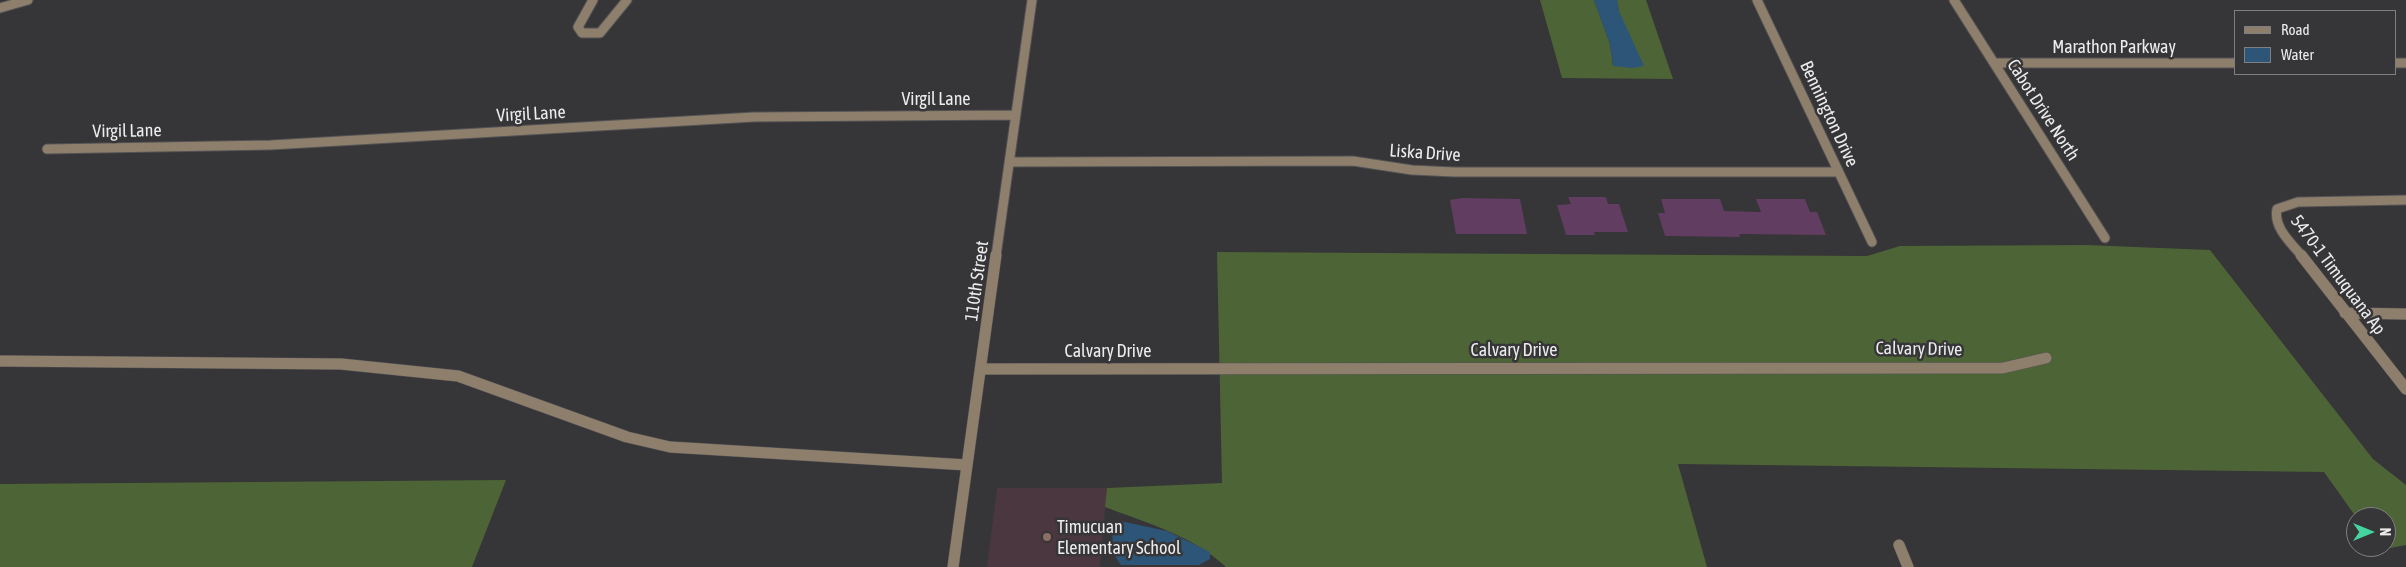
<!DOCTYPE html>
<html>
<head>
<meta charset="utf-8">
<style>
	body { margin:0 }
	#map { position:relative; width:2406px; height:567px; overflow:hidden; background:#363537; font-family:"Asap Condensed",sans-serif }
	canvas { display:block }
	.legend { position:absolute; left:2234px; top:10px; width:162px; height:65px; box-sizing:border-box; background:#363537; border:1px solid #7f7e80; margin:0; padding:6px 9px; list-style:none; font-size:15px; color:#edeced }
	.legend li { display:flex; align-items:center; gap:10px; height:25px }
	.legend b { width:25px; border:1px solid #7f7e80 }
	.north { position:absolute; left:2346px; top:507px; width:50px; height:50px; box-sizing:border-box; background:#363537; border:1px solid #7f7e80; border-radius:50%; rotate:90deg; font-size:14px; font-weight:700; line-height:20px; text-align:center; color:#edeced }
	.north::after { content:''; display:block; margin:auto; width:18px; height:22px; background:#45d49f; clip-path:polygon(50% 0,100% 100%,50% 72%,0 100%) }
</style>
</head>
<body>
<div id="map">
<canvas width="2406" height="567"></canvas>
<ul class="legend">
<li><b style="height:6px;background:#8d7f6c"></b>Road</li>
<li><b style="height:14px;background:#2d5578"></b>Water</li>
</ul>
<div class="north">N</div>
</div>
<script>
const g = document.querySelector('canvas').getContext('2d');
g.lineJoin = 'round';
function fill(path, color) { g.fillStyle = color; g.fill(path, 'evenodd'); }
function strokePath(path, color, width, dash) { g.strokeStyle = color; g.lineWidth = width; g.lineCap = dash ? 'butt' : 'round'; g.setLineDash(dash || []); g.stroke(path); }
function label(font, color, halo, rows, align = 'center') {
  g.font = font + ' "Asap Condensed",sans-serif'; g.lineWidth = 5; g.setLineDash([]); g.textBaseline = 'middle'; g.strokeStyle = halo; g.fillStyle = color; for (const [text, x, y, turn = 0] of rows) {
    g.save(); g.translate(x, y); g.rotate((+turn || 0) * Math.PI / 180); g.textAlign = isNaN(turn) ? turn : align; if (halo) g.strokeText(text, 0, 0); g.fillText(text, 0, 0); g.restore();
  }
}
fill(new Path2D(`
	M997,488H1107L1100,567H987Z`), '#4a373f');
fill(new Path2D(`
	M1540,0H1594L1610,44L1613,66L1619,11L1617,0H1646L1673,79L1562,78Z
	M2086,245L2210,250L2373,459L2406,485V545L2380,550L2378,547H2386V517H2356L2324,472L1678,464L1707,567H1226C1193,536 1147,523 1105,507L1107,488L1222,483L1217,252L1867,256L1900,246Z
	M506,480L472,567H0V484Z`), '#4d6436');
fill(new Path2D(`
	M1594,0H1617L1619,11L1644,66L1632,68L1613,66L1610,44Z
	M1120,521L1167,531L1210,552V559L1199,565H1121L1113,553L1112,525Z`), '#2d5578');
fill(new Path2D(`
	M1568,197H1606L1608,204H1619L1628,232H1594L1595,235H1566L1557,205L1571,204Z
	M1462,198L1520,199L1527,234H1456L1450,200Z
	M1661,199H1720L1724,211L1761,212L1756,199H1805L1810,212H1817L1826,235L1739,234L1740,237L1665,236L1658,213H1665Z`), '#613d61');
const lane = new Path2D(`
	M593,0L578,27L582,33H600L627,0
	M0,8L28,0`);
const streetFar1 = new Path2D(`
	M1757,0L1872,242
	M1954,0L2105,238
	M1994,63H2235
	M2395,63H2406
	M47,149L271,145L754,117L1016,115
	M1010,162L1353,161L1412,170L1454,172H1838
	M996,256L1032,0
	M2302,256C2291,243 2273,227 2277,209L2298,202L2406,200`);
const street = new Path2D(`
	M2301,255L2406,389
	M2345,313L2406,314
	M0,361L341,364L458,376L627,437L670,447L967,465
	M981,369L2003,368L2046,358
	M1899,545L1908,567
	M953,567L996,255`);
strokePath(lane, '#535254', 11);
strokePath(streetFar1, '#535254', 11);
strokePath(street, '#535254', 12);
strokePath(lane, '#8d7f6c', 9);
strokePath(streetFar1, '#8d7f6c', 9);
strokePath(street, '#8d7f6c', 11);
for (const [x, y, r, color] of [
	[1047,537,5,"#8d6e63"]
]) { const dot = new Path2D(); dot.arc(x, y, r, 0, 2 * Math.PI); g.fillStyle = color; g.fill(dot); strokePath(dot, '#363537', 2); }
label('18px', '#edeced', '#363537', [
	["Marathon Parkway",2114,47],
	["Virgil Lane",936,99],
	["Cabot Drive North",2043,110,57],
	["Virgil Lane",531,114,-3],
	["Bennington Drive",1829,114,65],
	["Virgil Lane",127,131,-1],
	["Liska Drive",1425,153,4],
	["5470-1 Timuquana Ap",2338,275,53],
	["110th Street",977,281,-82],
	["Calvary Drive",1919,349,1],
	["Calvary Drive",1514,350],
	["Calvary Drive",1108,351]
]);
label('18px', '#edeced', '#363537', [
	["Timucuan",1057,527],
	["Elementary School",1057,548]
], 'left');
</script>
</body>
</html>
